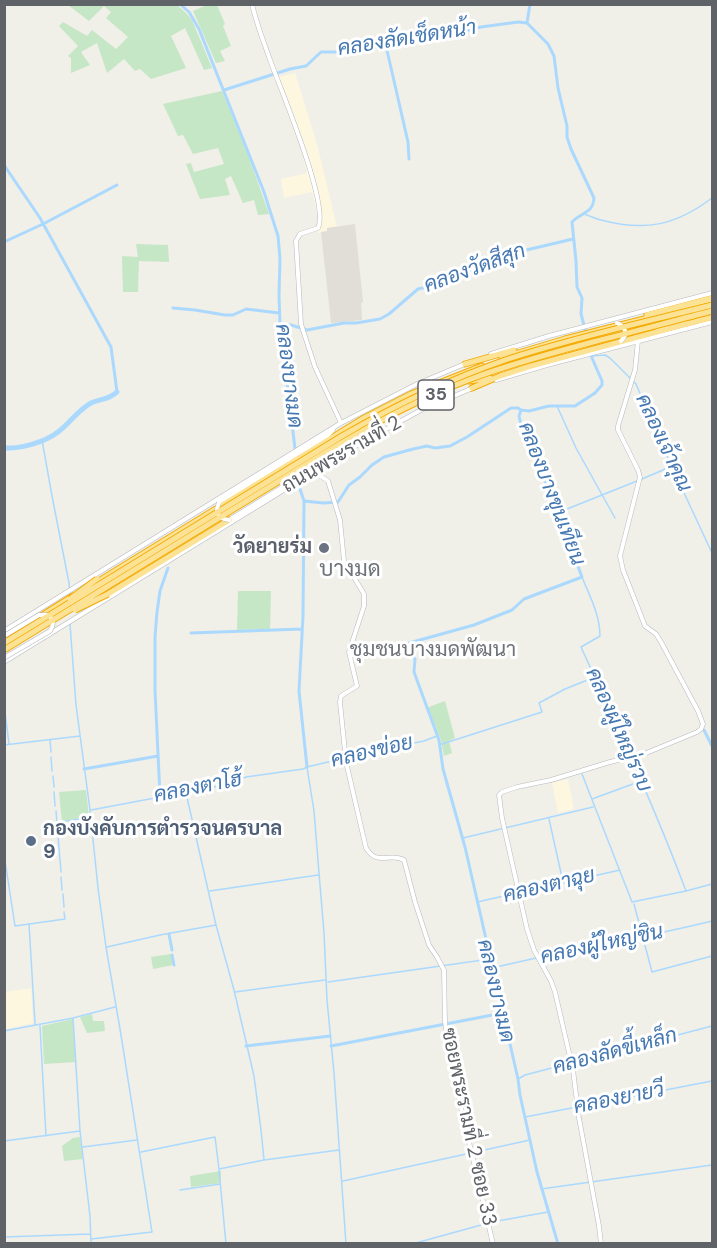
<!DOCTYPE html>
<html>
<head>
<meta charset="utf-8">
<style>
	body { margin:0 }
	#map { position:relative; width:717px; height:1248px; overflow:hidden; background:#f0efe8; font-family:"DM Sans",sans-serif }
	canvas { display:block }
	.frame { position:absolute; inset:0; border:6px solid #5f6267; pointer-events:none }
</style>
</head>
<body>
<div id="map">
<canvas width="717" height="1248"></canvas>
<div class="frame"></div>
</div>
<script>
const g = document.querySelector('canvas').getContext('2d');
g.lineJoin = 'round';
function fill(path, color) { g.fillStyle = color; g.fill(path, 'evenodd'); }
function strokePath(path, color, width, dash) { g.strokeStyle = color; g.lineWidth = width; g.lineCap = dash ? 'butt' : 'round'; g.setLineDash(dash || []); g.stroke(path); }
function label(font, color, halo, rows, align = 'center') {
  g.font = font + ' "DM Sans",Sarabun,sans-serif'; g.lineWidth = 6; g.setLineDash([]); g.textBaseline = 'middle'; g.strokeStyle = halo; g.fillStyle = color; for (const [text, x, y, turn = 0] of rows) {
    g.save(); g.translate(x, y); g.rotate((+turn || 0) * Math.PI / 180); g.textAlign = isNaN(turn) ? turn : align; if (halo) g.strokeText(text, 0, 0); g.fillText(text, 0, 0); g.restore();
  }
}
fill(new Path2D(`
	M295,73L317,144L337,227L327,228V231L318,233V217L312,192L284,198L281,179L307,173L301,150L274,78Z
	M568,779L574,809L558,813L552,783Z
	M31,988L33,1023L5,1029V992Z`), '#fdf7e0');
fill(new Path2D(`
	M355,224L363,302L361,303L362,320L331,323L321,232L327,231V228Z`), '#e0ded6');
fill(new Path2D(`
	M68,5H177L186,13L192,20L212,68L204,70L185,28L171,36L186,68L151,79L140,69L135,71L124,59L107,73L97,43L81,52L90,65L71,73V58L68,56L78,46L59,26L63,22L87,36L92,30L116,49L128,37L106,18L111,12L104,6L89,21Z
	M207,5H217L225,24L223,26L231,46L220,51L225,61L216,63L193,11Z
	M222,91L247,152L269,214L258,215L254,200L243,203L231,176L225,179L230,195L200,199L186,164L191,163L194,172L224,164L218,148L193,154L183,135L178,136L163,104Z
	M136,244L168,245L169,262L139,261L138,292H123L122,256L138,257Z
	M238,591H271L270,629L237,630Z
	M445,701L455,738L449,741L452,753L444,756L441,740L429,710V707Z
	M86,790L89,816L62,822L59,792Z
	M171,954L173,965L153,969L151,957Z
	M92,1014L93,1021H104L105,1031L87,1033L80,1017Z
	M73,1019L76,1062L44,1064L42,1026Z
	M80,1137L83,1159L64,1161L62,1146L73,1138Z
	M221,1171V1183L191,1187L190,1176Z`), '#c5e7c5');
strokePath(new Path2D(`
	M583,214C589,215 595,219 601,220C646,232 676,225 712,198
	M591,356L605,355L610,358L636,384L666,454L712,553
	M557,406L576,448L615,518
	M42,440L52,496L69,583L70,595
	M642,479L670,467
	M557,513L637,481
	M582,577C590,597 600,615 600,636L581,647C618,728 655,808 686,891
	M70,624L76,705L90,810L98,888L106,947L121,1035L152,1232L91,1239
	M4,704L9,744
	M50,740L51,752
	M4,745L80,736
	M439,745L542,712L539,703L565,689L595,677
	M51,757L52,771
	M307,767L314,811L319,873L324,933L327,1000L334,1073L346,1244
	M582,774L632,902L686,891L712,884
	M53,776L54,787
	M54,792L55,806
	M592,799L641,781
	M91,810L224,785L246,777L303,769L307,767L374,751L424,741L437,736
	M56,811L61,872
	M549,819L563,882
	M62,822L91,817
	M463,838L593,807
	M4,854L15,926L65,919L64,912
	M61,877L62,890
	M210,891L318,875
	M63,894L64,907
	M477,902L620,870
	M634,904L652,972L712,956
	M29,924L35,1024
	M216,925L234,990L254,1076L261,1130L264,1160L339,1150
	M107,947L160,935L216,925L186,793
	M540,957C598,945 656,935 712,921
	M492,968L536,958
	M328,982L490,959
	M235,992L325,980
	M73,1018L80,1131L90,1216L91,1244
	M40,1026L46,1136
	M4,1031L73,1018L115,1007
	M518,1079L525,1075L712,1026
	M525,1117L712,1081
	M4,1141L80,1131
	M83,1147L137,1140
	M141,1152L215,1137L219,1169L264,1160
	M219,1170L226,1244
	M343,1181L530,1140
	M541,1189L712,1165
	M180,1190L220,1184
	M4,1237L90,1234
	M412,1244L492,1222L548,1212`), '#abd9fe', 1.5);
strokePath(new Path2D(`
	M180,4L189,12L199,29L264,192L278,236L280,259L279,295L280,324L296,457
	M527,23L548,44L554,56L558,88L567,126V137L571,149L594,198C593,214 581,212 572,222L576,261L577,287L582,298L581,314L586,333
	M527,23L530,4
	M386,46L408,142L409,159
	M224,90L290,69L306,66L321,52H339L372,48L429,40L481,27L518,22L527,23
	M4,165L40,218L111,347L117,392
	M4,242L43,224L117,185
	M173,308L195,310L225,315H233L246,309L279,313
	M280,324L291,325L307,330L344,323H356L380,319L389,314L418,289L445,283L501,256L573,239
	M299,479L300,489L304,501L303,616L299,691L307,767
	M304,501L323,503L338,502L349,485L360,477L372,465L384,457L413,449L427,446L435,448L450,446L467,437L511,408H518L521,410
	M191,633L302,629
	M704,730L712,746
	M84,769L158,756
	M160,796L155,690V637L157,612L160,591L168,568
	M169,934L172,950
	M172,955L174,965
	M246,1046L330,1036
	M331,1046L503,1013
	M558,1244L537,1172L520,1095L518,1079L465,847L443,769L439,740L414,672L415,659L409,649V643L474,625L512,610L524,599L582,577L549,490L520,421L519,416L521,410L529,411L549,406H575L595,393L602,385V381L592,358L588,343`), '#abd9fe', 3);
strokePath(new Path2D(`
	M4,448C21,449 45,442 58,432C70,423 78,410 91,403C99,399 109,400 117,392`), '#abd9fe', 5);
const secondary = new Path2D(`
	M252,4C256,22 263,40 269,57C279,86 330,204 318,228L300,234L296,241L301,324L315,367L341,423
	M491,354L549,336L712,293
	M496,380L547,365L712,322
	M310,473L322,477L328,481L340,520L344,561L364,594V606L349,652L357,686L341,696L340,702L346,762L366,848C378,867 389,852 404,860L415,902L429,945L437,957L444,970L445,1022L453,1074L493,1244
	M219,503L326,437L333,430
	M229,520L297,478
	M4,631L341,423L417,384L467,363
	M4,662L352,448L421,410L475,387
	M601,1244L599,1226L579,1118L573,1070L555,992L551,981L534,950L527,929L502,818L499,795L502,792L517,787L551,780L610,762L644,754L697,732L701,729L703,724L698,711L661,642L656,634L645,626L623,570L620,556L640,477L638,470L618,430V426L635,370L638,341`);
const primary = new Path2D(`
	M649,318L712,301
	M657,328L684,322`);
const highway = new Path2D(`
	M647,315L712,298
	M502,358L565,339L652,317
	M465,364L514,350
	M469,381L490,378
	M472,388L500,376L531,366L712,317
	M296,478L323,461L338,447
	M94,584L364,418L411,394L482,366
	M108,594L229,520
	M4,639L73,596`);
strokePath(secondary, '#b6b9be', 5);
strokePath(primary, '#efc962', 6);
strokePath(highway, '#f4ab04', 7);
strokePath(secondary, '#fff', 4);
strokePath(primary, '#fef2af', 4.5);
strokePath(highway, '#fbe294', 5);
const secondaryBridge = new Path2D(`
	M617,323C626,327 628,334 621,341
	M219,503C214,513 219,519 229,520
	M4,636L39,615H48C54,619 54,625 50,631L4,658`);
const highwayBridge = new Path2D(`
	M70,599L97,579
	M75,610L108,594
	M4,643L342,436C395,405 450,379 508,359C575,337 645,322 712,305
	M4,650L328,451C374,423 421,398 471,379C510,364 552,353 593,342C633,332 673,321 712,311`);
strokePath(secondaryBridge, '#b6b9be', 5, []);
strokePath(highwayBridge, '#f4ab04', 7, []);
strokePath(secondaryBridge, '#fff', 4);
strokePath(highwayBridge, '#fbe294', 5);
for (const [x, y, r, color] of [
	[324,548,6,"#6b7280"],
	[31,841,6,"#5c6f8a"]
]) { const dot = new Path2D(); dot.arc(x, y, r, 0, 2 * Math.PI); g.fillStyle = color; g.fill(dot); strokePath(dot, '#fff', 2); }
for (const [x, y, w] of [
	[436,395,36]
]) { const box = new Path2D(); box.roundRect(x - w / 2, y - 15, w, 30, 4.5); g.fillStyle = '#fff'; g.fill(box); strokePath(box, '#5f6267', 1.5); }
label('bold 18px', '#5f6267', null, [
	["35",436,395]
]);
label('20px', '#5f6267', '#fff', [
	["ถนนพระรามที่ 2",342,455,-30],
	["ซอยพระรามที่ 2 ซอย 33",468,1127,78]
]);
label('bold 20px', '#5b616d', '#fff', [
	["วัดยายร่ม",312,548]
], 'right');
label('bold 20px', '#4e5e75', '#fff', [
	["กองบังคับการตำรวจนครบาล",43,830],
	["9",43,853]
], 'left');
label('italic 21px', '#4578b1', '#fff', [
	["คลองลัดเช็ดหน้า",407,39,-9],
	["คลองวัดสีสุก",475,269,-20],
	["คลองบางมด",288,376,83],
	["คลองเจ้าคุณ",663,443,65],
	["คลองบางขุนเทียน",551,494,69],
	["คลองผู้ใหญ่รวบ",618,730,66],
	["คลองข่อย",372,752,-13],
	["คลองตาโฮ้",198,788,-11],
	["คลองตาฉุย",549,886,-13],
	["คลองผู้ใหญ่ชิน",602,945,-12],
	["คลองบางมด",495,991,77],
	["คลองลัดขี้เหล็ก",615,1052,-15],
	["คลองยายวี",619,1099,-11]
]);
label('21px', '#707479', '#fff', [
	["ชุมชนบางมดพัฒนา",433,650]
]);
label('22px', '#707479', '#fff', [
	["บางมด",350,570]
]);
</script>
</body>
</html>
